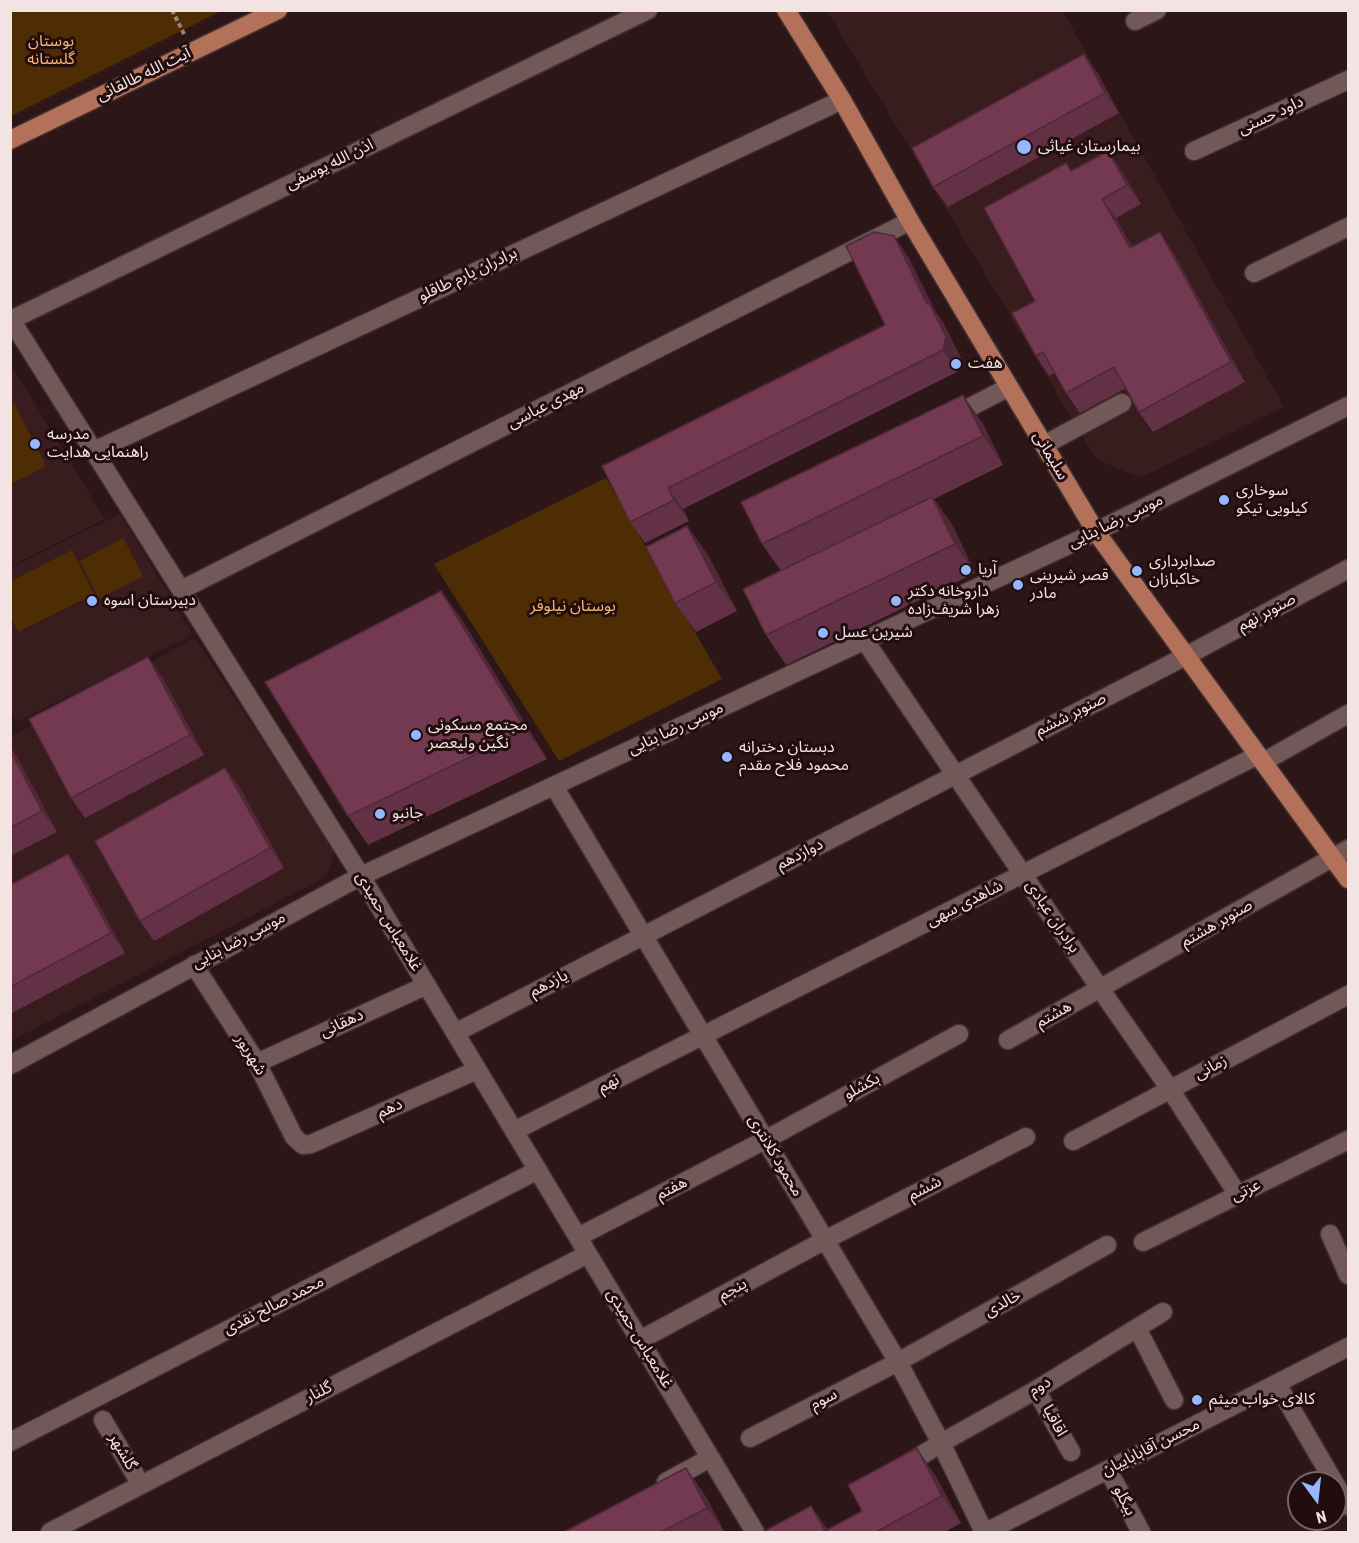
<!DOCTYPE html>
<html>
<head>
<meta charset="utf-8">
<style>
	body { margin:0 }
	#map { position:relative; width:1359px; height:1543px; overflow:hidden; background:#2c1617; font-family:"Roboto Condensed",sans-serif }
	canvas { display:block }
	.frame { position:absolute; inset:0; border:12px solid #f3e3e3; pointer-events:none }
	.north { position:absolute; left:1287px; top:1471px; width:60px; height:60px; box-sizing:border-box; background:#220d0e; border:2px solid #766363; border-radius:50%; rotate:165deg; font-size:16px; font-weight:700; line-height:24px; text-align:center; color:#f3e3e3 }
	.north::after { content:''; display:block; margin:auto; width:21px; height:27px; background:#94b7fd; clip-path:polygon(50% 0,100% 100%,50% 72%,0 100%) }
</style>
</head>
<body>
<div id="map">
<canvas width="1359" height="1543"></canvas>
<div class="frame"></div>
<div class="north">N</div>
</div>
<script>
const g = document.querySelector('canvas').getContext('2d');
g.lineJoin = 'round';
function fill(path, color) { g.fillStyle = color; g.fill(path, 'evenodd'); }
function strokePath(path, color, width, dash) { g.strokeStyle = color; g.lineWidth = width; g.lineCap = dash ? 'butt' : 'round'; g.setLineDash(dash || []); g.stroke(path); }
function label(font, color, halo, rows, align = 'center') {
  g.font = font + ' "Roboto Condensed","Noto Sans Arabic",sans-serif'; g.lineWidth = 6; g.setLineDash([]); g.textBaseline = 'middle'; g.strokeStyle = halo; g.fillStyle = color; for (const [text, x, y, turn = 0] of rows) {
    g.save(); g.translate(x, y); g.rotate((+turn || 0) * Math.PI / 180); g.textAlign = isNaN(turn) ? turn : align; if (halo) g.strokeText(text, 0, 0); g.fillText(text, 0, 0); g.restore();
  }
}
fill(new Path2D(`
	M827,11H1063L1284,407L1140,478L1096,459Z
	M13,368L105,519L11,566L10,369Z
	M120,514L193,635L16,722L11,712V568Z
	M195,638L335,851L326,877L11,1041V736Z`), '#391c1d');
fill(new Path2D(`
	M11,10H221V11L11,116Z
	M14,403L46,466L11,484L10,405Z
	M606,478L722,679L559,761L434,564Z
	M123,538L143,576L99,599L80,561Z
	M72,550L94,594L18,632L11,617V581Z`), '#4f2d04');
const minor = new Path2D(`
	M1135,21L1157,10
	M1194,151L1348,80
	M1254,273L1348,227
	M10,318L361,876L755,1532
	M11,320L648,10
	M949,418L1009,387
	M1044,445L1122,403
	M94,451L842,100
	M181,590L910,221
	M865,641L1101,990L1170,1089L1238,1195
	M1263,762L1348,714
	M554,786L898,1362L941,1443L984,1532
	M194,965L257,1063L294,1137L303,1145L311,1144L477,1070
	M455,1033L1186,656L1348,569
	M1008,1040L1348,849
	M257,1063L427,985
	M10,1065L361,876L1079,540L1348,406
	M514,1131L1258,755
	M1073,1141L1348,995
	M1330,1234L1348,1275
	M578,1237L765,1140L959,1034
	M1143,1242L1348,1140
	M1137,1328L1174,1400
	M640,1340L825,1240L1026,1137
	M1277,1384L1348,1506
	M1036,1390L1071,1452
	M103,1420L141,1485
	M750,1438L898,1362L1107,1245
	M10,1442L538,1170
	M901,1468L941,1443L1036,1390L1163,1312
	M1108,1470L1141,1532
	M666,1482L710,1458
	M50,1532L588,1254
	M986,1532L1348,1347`);
const major = new Path2D(`
	M786,10L842,100L910,221L1096,532L1348,879
	M10,140L278,10`);
strokePath(minor, '#403030', 21);
strokePath(major, '#403030', 21);
strokePath(new Path2D(`
	M172,10L185,36`), '#958383', 4, [4.5, 3]);
strokePath(minor, '#725858', 18);
strokePath(major, '#b4715a', 18);
fill(new Path2D(`
	M1084,54L1098,74L1119,113L948,207L933,187Z
	M1072,171H1122L1141,204L1116,218L1132,247L1173,252L1245,382L1153,432L1139,412L1126,388L1080,413L1066,393L1055,373L1049,376L1036,356L1035,301Z
	M894,236L908,257L935,311L944,324L961,358L957,372L683,509L689,521L645,543L630,522L602,466L885,325Z
	M963,395L983,424L1003,465L934,499L953,526L975,573L786,665L766,635L781,571L762,544Z
	M687,526L708,555L737,611L696,632L675,603Z
	M441,591L462,620L547,759L368,845L348,816Z
	M162,677L204,755L85,818L71,798Z
	M10,747L16,755L57,832L10,856Z
	M225,768L240,788L284,868L154,941L140,921Z
	M68,854L82,874L125,953L10,1014V885Z
	M686,1468L706,1497L725,1533H562Z
	M935,1475L961,1523L943,1533H761L811,1506L827,1529Z`), '#623145');
fill(new Path2D(`
	M1084,54L1098,74L1119,113L1105,93Z
	M1108,151L1122,171L1141,204L1127,185Z
	M1102,199L1116,218L1144,268L1130,248Z
	M1160,232L1173,252L1245,382L1231,362Z
	M894,236L908,257L935,311L944,324L961,358L957,372L943,350L927,304Z
	M963,395L983,424L1003,465L983,436Z
	M668,488L683,509L689,521L674,500Z
	M932,497L953,526L975,573L955,544Z
	M687,526L708,555L737,611L716,582Z
	M441,591L462,620L547,759L526,730Z
	M148,657L162,677L204,755L190,735Z
	M10,747L16,755L57,832L42,811L10,750Z
	M225,768L240,788L284,868L270,848Z
	M68,854L82,874L125,953L111,933Z
	M917,1448L935,1475L961,1523L942,1496Z
	M686,1468L706,1497L725,1533L707,1508Z
	M811,1506L830,1533H826Z`), '#502838');
const building = new Path2D(`
	M1084,54L1105,93L933,187L912,148Z
	M1108,151L1127,185L1102,199L1130,248L1160,232L1231,362L1139,412L1114,367L1066,393L1043,352L1036,356L1012,313L1035,301L984,208L1066,163L1071,171Z
	M874,232L894,236L927,304L929,303L946,337L943,350L668,488L674,500L630,522L602,466L885,325L846,246Z
	M963,395L983,436L762,544L741,502Z
	M932,497L955,544L766,635L743,589Z
	M687,526L716,582L675,603L646,547Z
	M441,591L526,730L348,816L265,682Z
	M148,657L190,735L71,798L29,719Z
	M10,750L42,811L10,828Z
	M225,768L270,848L140,921L95,841Z
	M68,854L111,933L10,987V885Z
	M917,1448L942,1496L874,1533H761L811,1506L825,1531L862,1511L848,1485Z
	M686,1468L707,1508L659,1533H562Z`);
fill(building, '#723950');
strokePath(building, '#502838', 1.5);
for (const [x, y, r, color] of [
	[1024,147,8,"#94b7fd"],
	[956,364,6,"#94b7fd"],
	[35,444,6,"#94b7fd"],
	[1224,500,6,"#94b7fd"],
	[966,570,6,"#94b7fd"],
	[1137,571,6,"#94b7fd"],
	[1018,585,6,"#94b7fd"],
	[92,601,6,"#94b7fd"],
	[896,601,6,"#94b7fd"],
	[823,633,6,"#94b7fd"],
	[416,735,6,"#94b7fd"],
	[727,757,6,"#94b7fd"],
	[380,814,6,"#94b7fd"],
	[1197,1400,6,"#94b7fd"]
]) { const dot = new Path2D(); dot.arc(x, y, r, 0, 2 * Math.PI); g.fillStyle = color; g.fill(dot); strokePath(dot, '#220d0e', 2); }
label('16px', '#fab674', '#220d0e', [
	["بوستان",51,42],
	["گلستانه",51,60],
	["بوستان نیلوفر",573,607]
]);
label('16px', '#f3e3e3', '#220d0e', [
	["آیت الله طالقانی",144,75,-26],
	["داود حسنی",1271,116,-25],
	["اذن الله یوسفی",330,165,-26],
	["برادران یارم طاقلو",468,275,-25],
	["مهدی عباسی",546,406,-27],
	["سلیمانی",1050,456,59],
	["موسی رضا بنایی",1116,522,-26],
	["صنوبر نهم",1267,613,-28],
	["صنوبر ششم",1071,715,-27],
	["موسی رضا بنایی",676,729,-25],
	["دوازدهم",800,855,-27],
	["شاهدی سهی",965,904,-27],
	["برادران عبادی",1052,917,56],
	["غلامعباس حمیدی",388,922,59],
	["صنوبر هشتم",1217,924,-30],
	["موسی رضا بنایی",239,941,-28],
	["یازدهم",549,984,-27],
	["هشتم",1054,1015,-29],
	["دهقانی",342,1024,-25],
	["شهریور",250,1055,59],
	["زمانی",1211,1068,-28],
	["نهم",609,1084,-27],
	["بکشلو",862,1087,-29],
	["دهم",390,1109,-24],
	["محمود کلانتری",775,1156,59],
	["هفتم",672,1189,-27],
	["ششم",925,1189,-27],
	["عزتی",1246,1191,-26],
	["پنجم",733,1290,-28],
	["خالدی",1003,1304,-29],
	["محمد صالح نقدی",274,1306,-27],
	["غلامعباس حمیدی",639,1339,59],
	["دوم",1040,1387,-31],
	["گلنار",319,1393,-27],
	["سوم",824,1400,-27],
	["اقاقیا",1054,1421,61],
	["محسن آقاباباییان",1151,1448,-27],
	["گلشهر",122,1452,60],
	["بیگلو",1124,1501,63]
]);
label('16px', '#f3e3e3', '#220d0e', [
	["بیمارستان غیاثی",1038,147],
	["هفت",968,364],
	["مدرسه",47,435],
	["راهنمایی هدایت",47,453],
	["سوخاری",1236,491],
	["کیلویی تیکو",1236,509],
	["صدابرداری",1149,562],
	["خاکبازان",1149,580],
	["آریا",978,570],
	["قصر شیرینی",1030,576],
	["مادر",1030,594],
	["داروخانه دکتر",908,592],
	["زهرا شریف‌زاده",908,610],
	["دبیرستان اسوه",104,601],
	["شیرین عسل",835,633],
	["مجتمع مسکونی",428,726],
	["نگین ولیعصر",428,744],
	["دبستان دخترانه",739,748],
	["محمود فلاح مقدم",739,766],
	["جانبو",392,814],
	["کالای خواب میثم",1209,1400]
], 'left');
</script>
</body>
</html>
